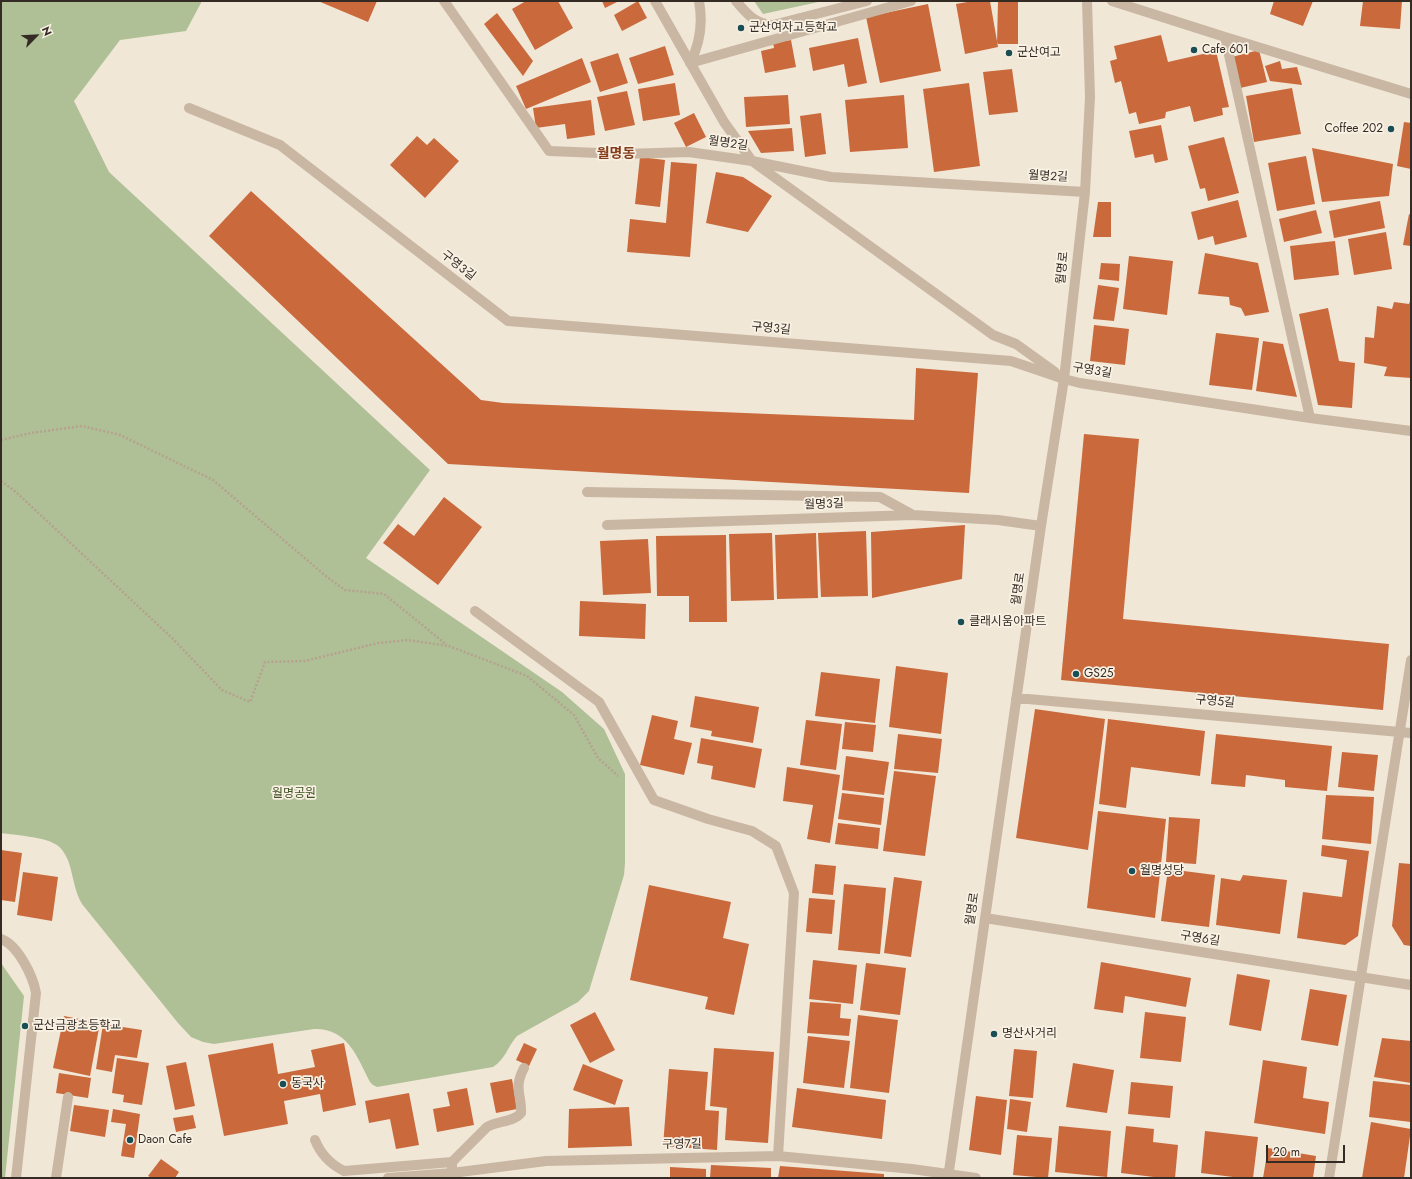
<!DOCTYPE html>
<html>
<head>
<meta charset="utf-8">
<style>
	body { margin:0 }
	#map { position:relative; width:1412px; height:1179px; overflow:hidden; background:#f1e7d7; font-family:Jost,sans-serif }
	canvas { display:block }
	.frame { position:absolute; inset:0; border:2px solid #342b25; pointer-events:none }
	.north { position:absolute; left:16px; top:16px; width:40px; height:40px; -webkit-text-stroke:3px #f9f1e3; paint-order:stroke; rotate:66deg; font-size:11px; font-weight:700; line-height:16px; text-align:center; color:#342b25 }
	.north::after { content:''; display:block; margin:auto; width:14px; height:18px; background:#342b25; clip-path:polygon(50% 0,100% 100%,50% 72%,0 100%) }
	.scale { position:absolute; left:1266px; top:1145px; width:79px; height:18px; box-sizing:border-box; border:2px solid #342b25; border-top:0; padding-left:5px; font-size:12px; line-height:14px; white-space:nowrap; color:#342b25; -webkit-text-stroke:3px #f9f1e3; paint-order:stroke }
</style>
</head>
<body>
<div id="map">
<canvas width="1412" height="1179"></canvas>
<div class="frame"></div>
<div class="north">N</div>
<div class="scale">20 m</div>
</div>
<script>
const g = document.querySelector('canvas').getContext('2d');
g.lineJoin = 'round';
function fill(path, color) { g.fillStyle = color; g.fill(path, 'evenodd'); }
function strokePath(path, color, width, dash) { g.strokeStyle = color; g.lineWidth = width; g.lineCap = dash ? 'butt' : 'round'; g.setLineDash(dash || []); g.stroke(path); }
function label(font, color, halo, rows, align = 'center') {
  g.font = font + ' Jost,"Noto Sans KR",sans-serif'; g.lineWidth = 3.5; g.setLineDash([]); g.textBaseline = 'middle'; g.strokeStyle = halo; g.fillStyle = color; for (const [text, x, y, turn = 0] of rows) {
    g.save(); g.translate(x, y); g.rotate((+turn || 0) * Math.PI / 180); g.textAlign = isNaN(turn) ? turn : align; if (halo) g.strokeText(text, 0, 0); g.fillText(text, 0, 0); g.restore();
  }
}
fill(new Path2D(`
	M1,1H202L186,31L120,40L74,101L109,172L430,470L366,558L562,692L604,729L625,774V863L624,875L589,991L578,1002L517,1036C508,1046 505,1060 493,1067L377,1087L373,1085L370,1082C357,1056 347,1028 314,1029L214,1044L203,1042L191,1037L178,1023L82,904C74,890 74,879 69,863C67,857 62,847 55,844C44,837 15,835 1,833Z
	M754,1H823L763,14Z
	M1,963L24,996L5,1178H1Z`), '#afc097');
fill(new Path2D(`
	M318,1H377L368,22Z
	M526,1H558L573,28L535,50L512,9Z
	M602,1H619L605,8Z
	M638,1L647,18L622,31L614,15Z
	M973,1H990L998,47L965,54L956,4Z
	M998,1H1018V44H997Z
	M1274,1H1313L1303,26L1270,14Z
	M1363,1H1402L1400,29L1360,26Z
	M928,4L941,71L880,83L866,17Z
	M497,13L533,61L523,76L484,24Z
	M1161,35L1168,62L1216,51L1229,107L1222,108L1223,115L1194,122L1190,106L1166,112L1165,118L1139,124L1136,112L1129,114L1121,81L1115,83L1110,61L1117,59L1114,46Z
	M858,38L867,83L848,87L844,64L813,71L809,48Z
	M791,40L796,67L765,73L761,51L774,48L773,43Z
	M665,46L674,75L638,84L629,58Z
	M1259,50L1267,82L1240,88L1232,57Z
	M618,53L628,83L600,92L590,62Z
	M582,58L591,82L526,109L516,86Z
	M1280,61L1282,69L1297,67L1302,85L1270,81L1265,66Z
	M1012,69L1018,112L989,115L983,72Z
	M675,83L680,115L643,121L638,89Z
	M969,83L980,166L934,172L923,89Z
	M1292,88L1301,134L1254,142L1246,96Z
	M627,91L635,125L605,131L597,97Z
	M788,95L790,124L746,127L744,97Z
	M904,95L908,148L850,152L845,100Z
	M591,100L595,135L567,139L565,124L536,128L533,108Z
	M694,113L706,137L686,147L674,123Z
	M821,113L826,154L805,157L800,116Z
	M1404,122L1411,123V169L1397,166Z
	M1161,125L1168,160L1155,163L1153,154L1135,158L1129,131Z
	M792,128L794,151L761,153L748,131Z
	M417,136L427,145L434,138L459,161L425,198L390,165Z
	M1224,137L1239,193L1208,201L1205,188L1200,189L1188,146Z
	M1312,148L1393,164L1389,196L1322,202Z
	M1306,156L1315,204L1277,211L1268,163Z
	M640,157L665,160L660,207L635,204Z
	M671,162L697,164L690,257L627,252L630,219L666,223Z
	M716,172L743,177L772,196L748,232L706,223Z
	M251,191L481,400L503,403L914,420L916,368L978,373L969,493L448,464L209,236Z
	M1238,200L1247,237L1215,245L1213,236L1198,240L1191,212Z
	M1380,201L1385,228L1334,238L1329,211Z
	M1098,202H1111V237H1093Z
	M1316,210L1322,233L1284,242L1279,219Z
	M1409,214L1411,215V246L1403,245Z
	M1386,232L1392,269L1354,275L1348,239Z
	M1335,241L1339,275L1294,280L1290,246Z
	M1205,253L1258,263L1269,312L1245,316L1241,308L1230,305L1229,297L1198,294Z
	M1129,256L1173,261L1167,315L1123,309Z
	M1101,263L1120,264L1119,281L1099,279Z
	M1098,285L1119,288L1114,321L1093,319Z
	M1411,298V378L1384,376L1387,367L1364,363L1365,337L1374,338L1377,306L1392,309L1394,302L1409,304Z
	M1328,308L1339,361L1355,363L1352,408L1318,405L1299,314Z
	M1094,325L1129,329L1125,365L1090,361Z
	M1216,333L1259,338L1252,390L1209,385Z
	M1263,341L1283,344L1297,397L1256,391Z
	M1084,434L1139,439L1123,619L1389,644L1383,710L1061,680Z
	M444,497L482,527L438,585L383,543L398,524L414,536Z
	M965,525L962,579L872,598L871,532Z
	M866,531L868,596L821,597L818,533Z
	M772,533L774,600L731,601L729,534Z
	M816,533L818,598L777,599L775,535Z
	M726,535L727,622H689V596H657L656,536Z
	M648,539L651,593L603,595L600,541Z
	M580,601L646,604L645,639L579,636Z
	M896,666L948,673L941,734L889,727Z
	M821,672L880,679L875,723L815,716Z
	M695,696L759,707L753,743L711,736L712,731L690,727Z
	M1035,709L1105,719L1088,850L1016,838Z
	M652,715L678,721L674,739L692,743L684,775L640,765Z
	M1108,719L1205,731L1200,776L1131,767L1126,808L1099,804Z
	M806,720L842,724L836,770L800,765Z
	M845,722L876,725L873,752L842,749Z
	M898,734L942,739L938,773L894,769Z
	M1216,734L1332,746L1327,791L1285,787V780L1246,775L1245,787L1211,784Z
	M701,738L762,749L755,788L711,779L713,766L697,763Z
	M1342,752L1378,755L1374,791L1338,787Z
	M846,756L889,762L884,795L842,790Z
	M787,767L840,775L830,843L807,839L813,805L783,801Z
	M894,771L936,776L925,856L883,851Z
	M842,793L884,798L881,825L838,819Z
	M1326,795L1374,797L1371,844L1322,839Z
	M1098,811L1166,819L1155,918L1087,908Z
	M1169,817L1200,819L1196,864L1166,862Z
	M838,823L880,828L878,849L835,844Z
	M1322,845L1369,851L1358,936L1345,945L1297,938L1303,892L1342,897L1347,860L1321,856Z
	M1,850L22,853L15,902L1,900Z
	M1399,863L1411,864V946L1404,945L1392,926Z
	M815,864L836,866L833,895L812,893Z
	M1168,869L1215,875L1209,927L1161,921Z
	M23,872L58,877L52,921L17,915Z
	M1243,875L1287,880L1280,934L1216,925L1221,878L1240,881Z
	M894,877L922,881L911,957L884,953Z
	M844,884L886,888L880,954L838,950Z
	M649,885L731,902L723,938L749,944L734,1015L705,1009L708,997L630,980Z
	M809,898L835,900L832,934L806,932Z
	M813,960L857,965L853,1004L809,999Z
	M1101,962L1191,978L1186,1007L1125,996L1123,1013L1094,1009Z
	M866,963L906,968L900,1015L860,1010Z
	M1237,974L1270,980L1261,1031L1229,1025Z
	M1310,989L1347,995L1338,1046L1301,1040Z
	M810,1002L841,1004L840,1018L851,1019L849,1036L807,1033Z
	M595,1012L615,1050L590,1063L570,1025Z
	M1145,1012L1186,1017L1181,1062L1140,1058Z
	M858,1015L898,1020L889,1093L850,1088Z
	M64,1016L100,1023L90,1076L53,1068Z
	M103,1024L142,1030L137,1058L115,1055L112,1072L96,1069Z
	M808,1036L850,1041L844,1088L803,1083Z
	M1382,1038L1411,1041V1083L1374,1077Z
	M273,1043L278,1074L315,1067L311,1050L344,1043L356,1105L323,1112L320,1094L284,1101L288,1124L224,1136L208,1055Z
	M524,1043L537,1049L529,1066L516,1060Z
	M714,1048L774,1052L768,1143L725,1140L727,1108L710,1106Z
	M1014,1049L1037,1051L1033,1098L1009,1096Z
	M117,1058L149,1063L142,1105L123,1102L124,1095L112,1093Z
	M1263,1060L1307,1067L1303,1098L1329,1102L1325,1134L1254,1123Z
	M186,1062L195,1106L175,1110L166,1066Z
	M1073,1063L1114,1070L1107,1113L1066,1107Z
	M583,1064L623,1080L615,1105L573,1090Z
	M669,1069L708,1072L705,1110L719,1111L717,1150L663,1146Z
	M59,1073L91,1078L88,1098L56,1093Z
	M512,1079L517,1109L496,1113L490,1083Z
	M1373,1081L1411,1085V1122L1369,1117Z
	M1131,1082L1173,1086L1170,1118L1128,1114Z
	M467,1088L474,1125L437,1132L433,1109L450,1106L447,1092Z
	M797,1088L886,1100L882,1139L792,1127Z
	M409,1093L419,1145L396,1149L390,1119L369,1123L365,1101Z
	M976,1096L1007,1100L1001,1155L969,1150Z
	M1010,1099L1031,1102L1027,1132L1007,1129Z
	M74,1105L109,1110L105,1137L70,1131Z
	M629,1107L632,1146L568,1148L569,1109Z
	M113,1109L140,1114L134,1158L121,1156L126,1124L111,1122Z
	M193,1115L196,1128L176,1132L173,1118Z
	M1371,1122L1411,1129L1404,1178H1362Z
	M1059,1126L1111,1131L1107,1177L1055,1172Z
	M1126,1126L1154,1129L1153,1142L1178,1145L1175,1178H1162L1121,1173Z
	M1205,1131L1258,1137L1253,1178H1241L1201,1173Z
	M1017,1135L1052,1138L1048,1178L1013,1175Z
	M1268,1148L1316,1156L1313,1178H1263Z
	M161,1159L179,1172L175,1178H152L148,1176Z
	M711,1165L771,1168V1178H710Z
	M780,1166L884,1174V1178H778Z
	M670,1167L706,1169V1178H670Z`), '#c9693c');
strokePath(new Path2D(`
	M1,440L31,433L82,426L120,435L213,480L327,577L345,590L384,594L447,645
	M1,481L16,492L173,639L222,690L250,702L265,662L305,661L378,643L408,640L449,646L527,676L574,715L598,758L618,776`), '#b5a18d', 2.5, [2, 2]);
strokePath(new Path2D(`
	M444,1L549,151L624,154L689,152L752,161L831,177L1085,192
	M655,1L724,122L752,161L993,335L1016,344L1055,372
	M736,1C746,13 756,25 773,25L867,1
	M1112,1L1225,37L1411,94
	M1225,37L1310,418
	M690,63L911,1
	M690,63C700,44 703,23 699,1
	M189,108L280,145L508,321L1011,361L1064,379L1080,383L1310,418L1411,431
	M587,492L880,497L911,514
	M607,525L913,515L998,520L1041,526
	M475,611L599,702L654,800L708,819L752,831L776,846L794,893L778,1156
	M1016,699H1028L1411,733
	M985,918L1411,985
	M1,939C18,945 33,976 36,993L16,1178
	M315,1140C321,1155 330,1164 344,1171L452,1162V1173
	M452,1162L487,1127C497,1121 514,1122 521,1113C522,1094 513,1089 524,1068
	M56,1178L68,1097
	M388,1178L452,1173L546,1161L778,1156L912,1169L976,1178
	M948,1178L1041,526L1064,379L1085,192L1090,97L1087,1
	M1329,1178L1411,660`), '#c9b7a3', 10);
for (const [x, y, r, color] of [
	[741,28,4,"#1a4e56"],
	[1194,50,4,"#1a4e56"],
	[1009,53,4,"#1a4e56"],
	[1391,129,4,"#1a4e56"],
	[961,622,4,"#1a4e56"],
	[1076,674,4,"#1a4e56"],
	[1132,871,4,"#1a4e56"],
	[25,1026,4,"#1a4e56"],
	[994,1034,4,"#1a4e56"],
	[283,1084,4,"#1a4e56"],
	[130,1140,4,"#1a4e56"]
]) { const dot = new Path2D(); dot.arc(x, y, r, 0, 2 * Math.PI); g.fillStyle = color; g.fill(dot); strokePath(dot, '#f9f1e3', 1.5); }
label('12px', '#342b25', '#f9f1e3', [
	["군산여자고등학교",749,28],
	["Cafe 601",1202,50],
	["군산여고",1017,53],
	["Coffee 202",1383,129,"right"],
	["클래시움아파트",969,622],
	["GS25",1084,674],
	["월명성당",1140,871],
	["군산금광초등학교",33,1026],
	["명산사거리",1002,1034],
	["동국사",291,1084],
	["Daon Cafe",138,1140]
], 'left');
label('12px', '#342b25', '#f9f1e3', [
	["월명2길",728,144,8],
	["월명2길",1048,177,3],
	["구영3길",458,266,38],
	["월명로",1063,268,-84],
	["구영3길",771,329,5],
	["구영3길",1092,371,10],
	["월명3길",824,505,-2],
	["월명로",1019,589,-82],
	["구영5길",1215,702,5],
	["월명로",973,909,-82],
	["구영6길",1200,939,9],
	["구영7길",682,1145,-1]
]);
label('12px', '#405328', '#f9f1e3', [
	["월명공원",294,794]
]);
label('bold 14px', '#853d1c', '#f9f1e3', [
	["월명동",616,155]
]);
</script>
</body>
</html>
